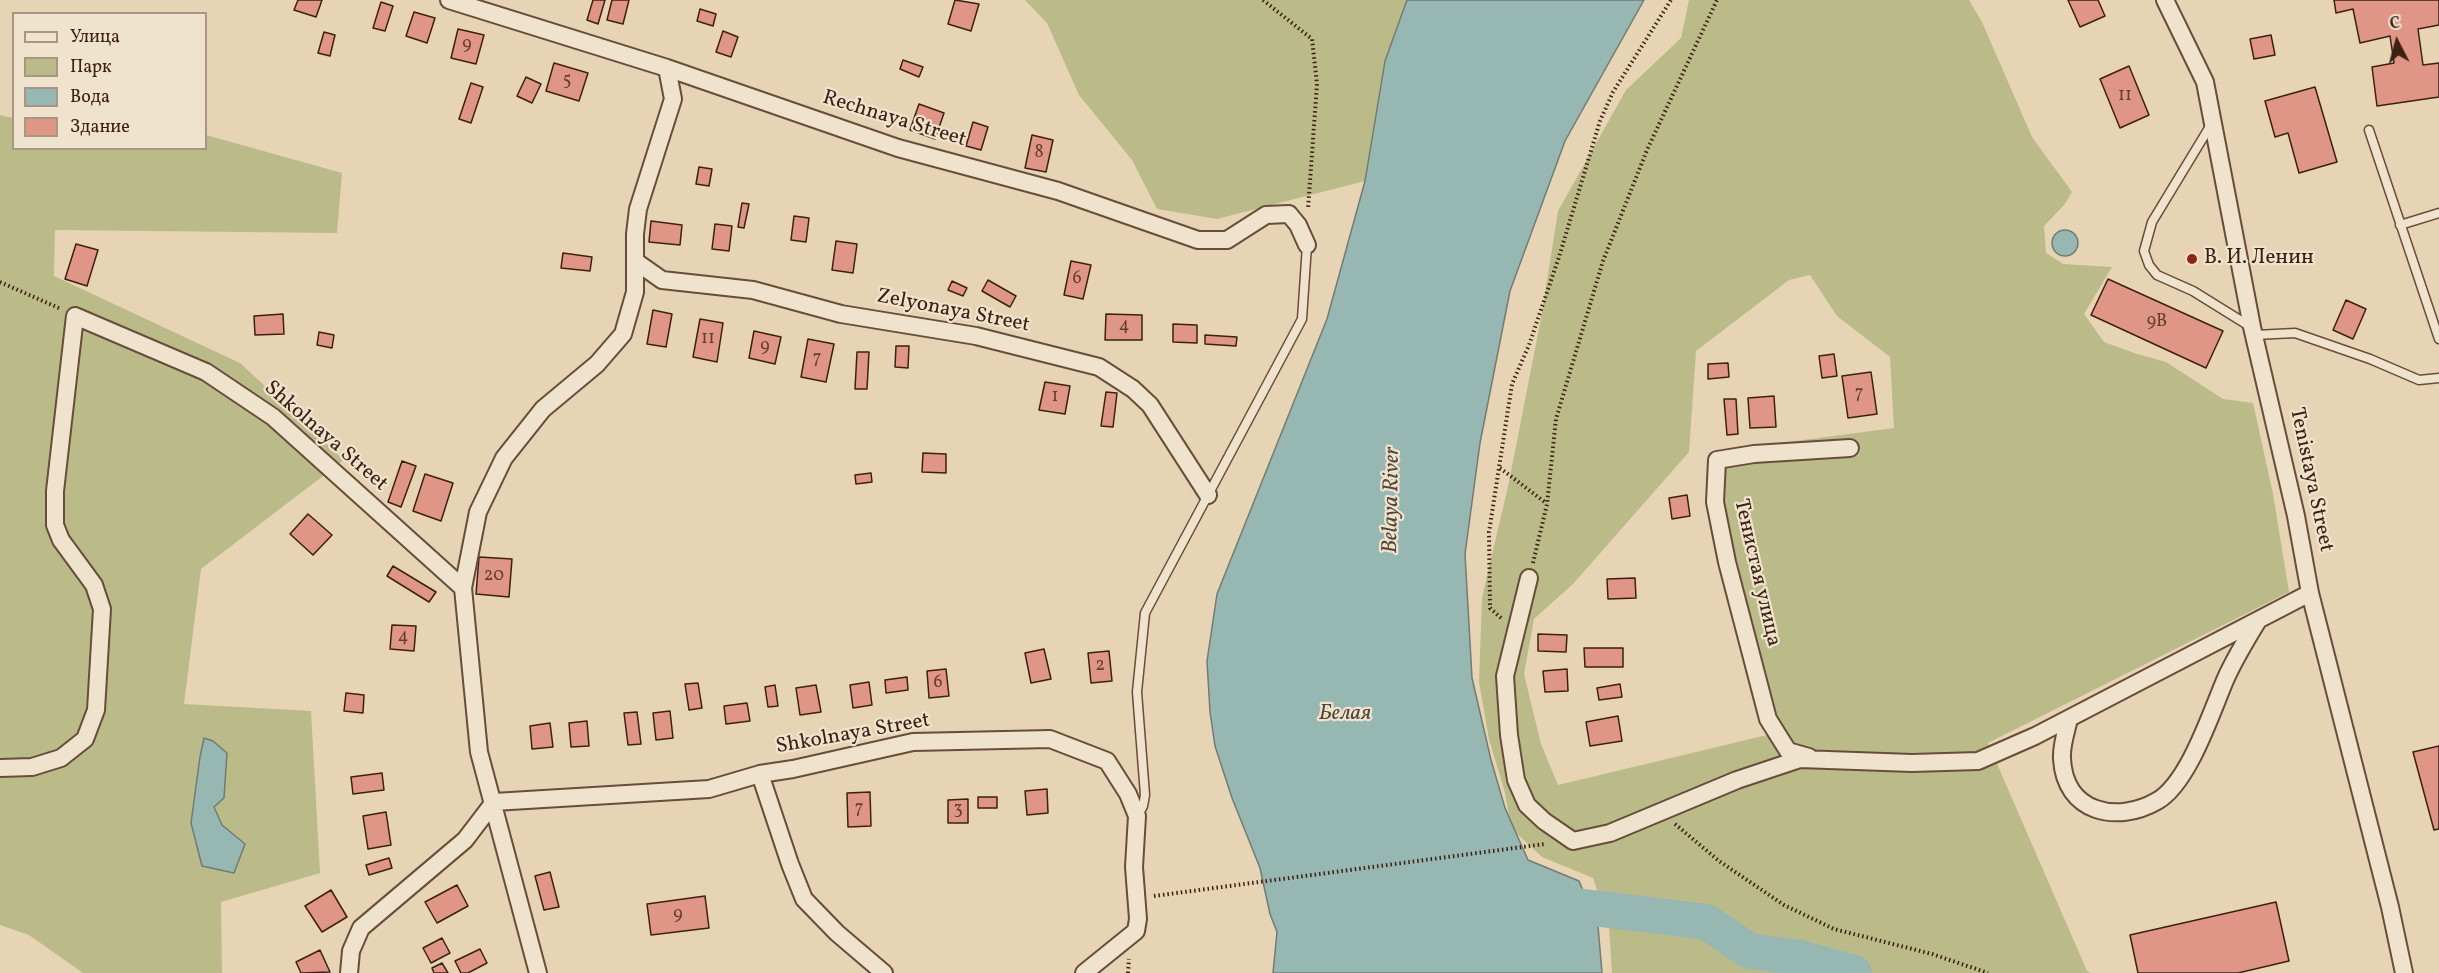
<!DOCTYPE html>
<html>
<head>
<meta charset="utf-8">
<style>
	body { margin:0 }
	#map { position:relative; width:2439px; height:973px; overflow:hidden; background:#e6d4b4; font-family:Vollkorn,serif }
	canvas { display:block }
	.legend { position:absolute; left:12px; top:12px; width:195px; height:138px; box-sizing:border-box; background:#efe3ce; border:2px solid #a89583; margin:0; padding:8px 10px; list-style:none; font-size:18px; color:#3d2012 }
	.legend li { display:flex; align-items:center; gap:12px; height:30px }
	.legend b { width:30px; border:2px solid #a89583 }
	.north { position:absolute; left:2367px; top:12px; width:60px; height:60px; -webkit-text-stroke:4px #efe3ce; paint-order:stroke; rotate:354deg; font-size:16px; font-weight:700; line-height:24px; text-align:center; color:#3d2012 }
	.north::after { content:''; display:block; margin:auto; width:21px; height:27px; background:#3d2012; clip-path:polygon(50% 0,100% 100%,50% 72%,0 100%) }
</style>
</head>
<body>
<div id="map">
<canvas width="2439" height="973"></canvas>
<ul class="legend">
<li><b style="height:8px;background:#efe3ce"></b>Улица</li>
<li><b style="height:16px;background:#bbbb89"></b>Парк</li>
<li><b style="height:16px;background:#97b7b3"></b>Вода</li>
<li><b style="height:16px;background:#df9687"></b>Здание</li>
</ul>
<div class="north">С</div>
</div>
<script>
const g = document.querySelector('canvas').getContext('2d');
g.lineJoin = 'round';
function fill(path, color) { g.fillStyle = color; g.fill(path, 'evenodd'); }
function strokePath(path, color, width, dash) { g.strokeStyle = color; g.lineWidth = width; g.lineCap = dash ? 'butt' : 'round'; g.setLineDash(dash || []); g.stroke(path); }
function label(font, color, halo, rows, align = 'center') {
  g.font = font + ' Vollkorn,serif'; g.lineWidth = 4.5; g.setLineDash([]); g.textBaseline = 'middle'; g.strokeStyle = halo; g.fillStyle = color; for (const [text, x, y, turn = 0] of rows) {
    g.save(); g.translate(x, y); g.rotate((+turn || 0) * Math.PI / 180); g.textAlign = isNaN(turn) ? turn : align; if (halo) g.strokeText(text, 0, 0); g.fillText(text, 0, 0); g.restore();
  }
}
fill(new Path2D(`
	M1025,0H1407L1385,61L1365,181L1217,219L1157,209L1132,160L1079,95L1047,23Z
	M1689,0H1969L1982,22L2032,137L2072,192L2065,204L2044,226L2046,253L2063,264L2112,267L2084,314L2104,342L2137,354L2166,362L2223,399L2253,403L2273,494L2289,592L1988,743L2087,971L2091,973H1612L1609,926L1593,878L1542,857L1511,828L1505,793L1489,739L1479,682L1482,598L1509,482L1542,313L1558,211L1626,90L1681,38ZM1810,275L1837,316L1890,357L1894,428L1712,452L1708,499L1719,554L1767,735L1558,785L1541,744L1524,674L1534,619L1573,584L1689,452L1696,351L1789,280Z
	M0,115L13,118L14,148H206V135L342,173L337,233L55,230L54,276L240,363L344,460L201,569L184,704L311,711L320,873L221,902L222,973H83L29,935L0,925Z`), '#bbbb89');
const water = new Path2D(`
	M1407,0H1644L1565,141L1510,291L1480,443L1465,554L1472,678L1491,760L1505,808L1528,860L1579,881L1598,926L1602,973H1273L1277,932L1270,914L1260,868L1232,798L1215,746L1210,712L1207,661L1217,594L1327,319L1365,181L1385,61Z
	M2052 243a13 13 0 1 1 26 0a13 13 0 1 1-26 0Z
	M204,738L213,741L227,753L224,798L214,807L222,825L245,844L234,873L202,866L191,823L200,757Z`);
fill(water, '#97b7b3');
strokePath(water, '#737b73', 1.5);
strokePath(new Path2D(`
	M1543,902L1707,922L1749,951L1800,958L1854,973`), '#97b7b3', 36);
const building = new Path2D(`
	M298,0H322L316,17L294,10Z
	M593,0H605L598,24L587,20Z
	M612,0H629L623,24L607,20Z
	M955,0L979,4L971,31L948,24Z
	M2068,0H2098L2105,16L2080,27Z
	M2334,0H2439V25L2418,29L2423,65L2439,63V97L2377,106L2372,67L2394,63L2390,36L2360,43L2353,9L2336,13Z
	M381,2L393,6L385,31L373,28Z
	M700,9L716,14L713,26L697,21Z
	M414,12L435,18L427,43L406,36Z
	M458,29L484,35L476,64L451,58Z
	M723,31L738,37L731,57L716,52Z
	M324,32L335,35L330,56L318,53Z
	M2271,35L2275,55L2254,59L2250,39Z
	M903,60L923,67L919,77L900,69Z
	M554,63L588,73L579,101L546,91Z
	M2129,66L2149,115L2120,128L2100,79Z
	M526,77L541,84L532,103L517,96Z
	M471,83L483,87L471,123L459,119Z
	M2315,87L2337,162L2299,173L2288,133L2275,137L2265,101Z
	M919,104L944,113L935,139L910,130Z
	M973,122L988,127L981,150L966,146Z
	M1032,135L1053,140L1046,172L1025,168Z
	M699,167L712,169L709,186L696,184Z
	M742,203L749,204L744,228L738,227Z
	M794,216L809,218L806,242L791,240Z
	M651,221L682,225L680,245L649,242Z
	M715,224L732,226L729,251L712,249Z
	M836,241L857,244L853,273L832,270Z
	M76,244L98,250L87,286L65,279Z
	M563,253L592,257L590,271L561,268Z
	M1071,261L1091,265L1083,299L1064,295Z
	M2108,279L2223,331L2206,368L2091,315Z
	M988,280L1016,296L1010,307L982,291Z
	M952,281L967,288L963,296L948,290Z
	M2346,300L2366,309L2353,339L2333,330Z
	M653,310L672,314L666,347L647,344Z
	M283,314L284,334L255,335L254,316Z
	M1106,314L1142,315V340H1105Z
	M700,319L723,323L717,362L693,357Z
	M1173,324L1197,325V343L1173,342Z
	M754,331L781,337L775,364L749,358Z
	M319,332L334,335L332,348L317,345Z
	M1205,335L1237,337L1236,346L1205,344Z
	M808,339L834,344L826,382L801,377Z
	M896,346H909L908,368L895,367Z
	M857,352H869L867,389H855Z
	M1834,354L1837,376L1822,378L1819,356Z
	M1728,363L1729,377L1708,379V364Z
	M1871,372L1877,414L1848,418L1842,376Z
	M1045,382L1070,386L1065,414L1039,410Z
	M1106,392L1117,393L1113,427L1101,426Z
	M1774,396L1776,427L1750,428L1748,398Z
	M1724,399H1736L1738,434L1727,435Z
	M923,453L946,454V473L922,472Z
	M402,461L416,466L401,507L388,502Z
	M871,473L872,482L856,484L855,475Z
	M425,474L453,483L441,521L413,511Z
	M1687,495L1690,516L1672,519L1669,498Z
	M308,514L332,535L313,555L290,534Z
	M479,557L512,559L509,597L476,594Z
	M393,566L436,592L429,602L387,576Z
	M1635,578L1636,598L1608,599L1607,579Z
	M392,625L416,626L414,651L390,649Z
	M1538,634L1567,635L1566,652L1538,651Z
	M1584,648H1623V667H1585Z
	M1044,649L1051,679L1031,683L1025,653Z
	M1109,651L1112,681L1091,683L1088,653Z
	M946,669L949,696L929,698L927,671Z
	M1567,669L1568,691L1545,692L1543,671Z
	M907,677L908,690L886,693L885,680Z
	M869,682L872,705L853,708L850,685Z
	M698,683L702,708L689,710L685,684Z
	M1620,684L1622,697L1599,700L1597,688Z
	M775,685L778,706L768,707L765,687Z
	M816,685L821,712L800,715L796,688Z
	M346,693L364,695L363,713L344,711Z
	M747,703L750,721L726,724L724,706Z
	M670,711L673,738L656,740L653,713Z
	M637,712L641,744L628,745L624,713Z
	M1618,716L1622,741L1590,746L1586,722Z
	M587,721L589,746L571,747L569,723Z
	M550,723L553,747L532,749L530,726Z
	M2439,746V829L2434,830L2413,752Z
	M382,773L384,790L353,794L351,777Z
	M1047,789L1048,813L1027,815L1025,791Z
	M870,792L871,826L848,827L847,793Z
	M978,797H997V808H978Z
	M968,799V823H948V800Z
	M386,812L391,845L368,849L363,816Z
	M389,858L392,868L369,875L366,865Z
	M550,872L559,907L544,910L535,876Z
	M457,885L468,906L437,923L425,902Z
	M331,890L347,917L322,932L305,906Z
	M705,896L709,928L651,935L647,904Z
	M2276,902L2289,961L2238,973H2138L2130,935Z
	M442,938L450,953L431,963L423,948Z
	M480,949L487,963L468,973H461L455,961Z
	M320,950L330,972L301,973L296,962Z
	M442,963L448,973H434L432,968Z`);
fill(building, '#df9687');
strokePath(building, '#3d2012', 1.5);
const service = new Path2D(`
	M2212,123L2152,222L2144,251L2149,265L2157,275L2193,291L2251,327
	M2369,130L2439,339
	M2400,225L2439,213
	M2255,335L2295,333L2370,359L2419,380L2439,378
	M1138,815L1143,806L1145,795L1137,692L1145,613L1302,319L1307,245`);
const minor = new Path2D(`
	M449,0L667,68L898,148L1058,191L1198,240H1227L1266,215L1289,214L1298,225L1307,245
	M2165,0L2205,82L2252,327L2296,516L2310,593L2390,907L2404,973
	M635,261L662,280L753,290L841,314L976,336L1099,367L1133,389L1150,405L1208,495
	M1529,578L1505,676L1509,735L1516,780L1527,805L1544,821L1573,841L1610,833L1737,780L1800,759L1912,763L1978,761L2035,736L2310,593
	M2069,719C2066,732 2061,746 2062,759C2065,813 2117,824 2157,801C2189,783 2212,710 2226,678C2235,658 2246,640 2257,622
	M1809,757L1788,751L1768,719L1727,562L1715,502L1717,460L1754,454L1850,448
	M0,768L32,767L61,758L85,739L96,710L102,609L94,585L61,540L55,525V491L75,316L206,372L273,417L463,588
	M760,774L790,864L804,899L837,933L884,973
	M349,973L351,951L361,928L465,840L494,802L709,789L760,774L793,769L913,742L1050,739L1107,761L1128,794L1137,816L1134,867L1138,919L1136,931L1084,973
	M538,973L479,752L463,588L478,512L504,458L543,409L597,364L623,334L635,292V234L638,209L673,99L667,68`);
strokePath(service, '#674d3a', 11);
strokePath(minor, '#674d3a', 20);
strokePath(new Path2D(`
	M1263,0L1312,39L1317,84L1308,209
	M0,282L61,309
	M1500,468L1546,503
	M1533,563L1547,504L1556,419L1603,261L1647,150L1717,0
	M1501,618L1490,608L1489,532L1512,384L1529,345L1559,257L1600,121L1613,92L1671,0
	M1675,824L1719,861L1784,905L1834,929L1932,954L1988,973
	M1154,896L1545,844
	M1128,973L1129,959`), '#3d2012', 4, [1.5, 3]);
strokePath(service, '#efe3ce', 8);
strokePath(minor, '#efe3ce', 16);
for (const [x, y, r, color] of [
	[2192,259,6,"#8f2418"]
]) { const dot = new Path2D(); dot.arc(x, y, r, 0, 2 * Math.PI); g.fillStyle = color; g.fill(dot); strokePath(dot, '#efe3ce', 2); }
label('18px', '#663e2f', null, [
	["9",467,46],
	["5",567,82],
	["11",2125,97],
	["8",1039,154],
	["6",1077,280],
	["9В",2157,323],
	["4",1124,327],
	["11",708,340],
	["9",765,348],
	["7",817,360],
	["7",1859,395],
	["1",1055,398],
	["20",494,577],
	["4",403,638],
	["2",1100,667],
	["6",938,684],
	["7",859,810],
	["3",958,811],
	["9",678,916]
]);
label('21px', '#3d2012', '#efe3ce', [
	["Rechnaya Street",894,120,17],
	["Zelyonaya Street",953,312,11],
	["Shkolnaya Street",325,437,41],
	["Tenistaya Street",2310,480,78],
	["Тенистая улица",1756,573,77],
	["Shkolnaya Street",853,735,-10]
]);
label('21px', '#3d2012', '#efe3ce', [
	["В. И. Ленин",2204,259]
], 'left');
label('italic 22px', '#54463a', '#efe3ce', [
	["Belaya River",1393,500,-89],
	["Белая",1345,715]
]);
</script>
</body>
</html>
